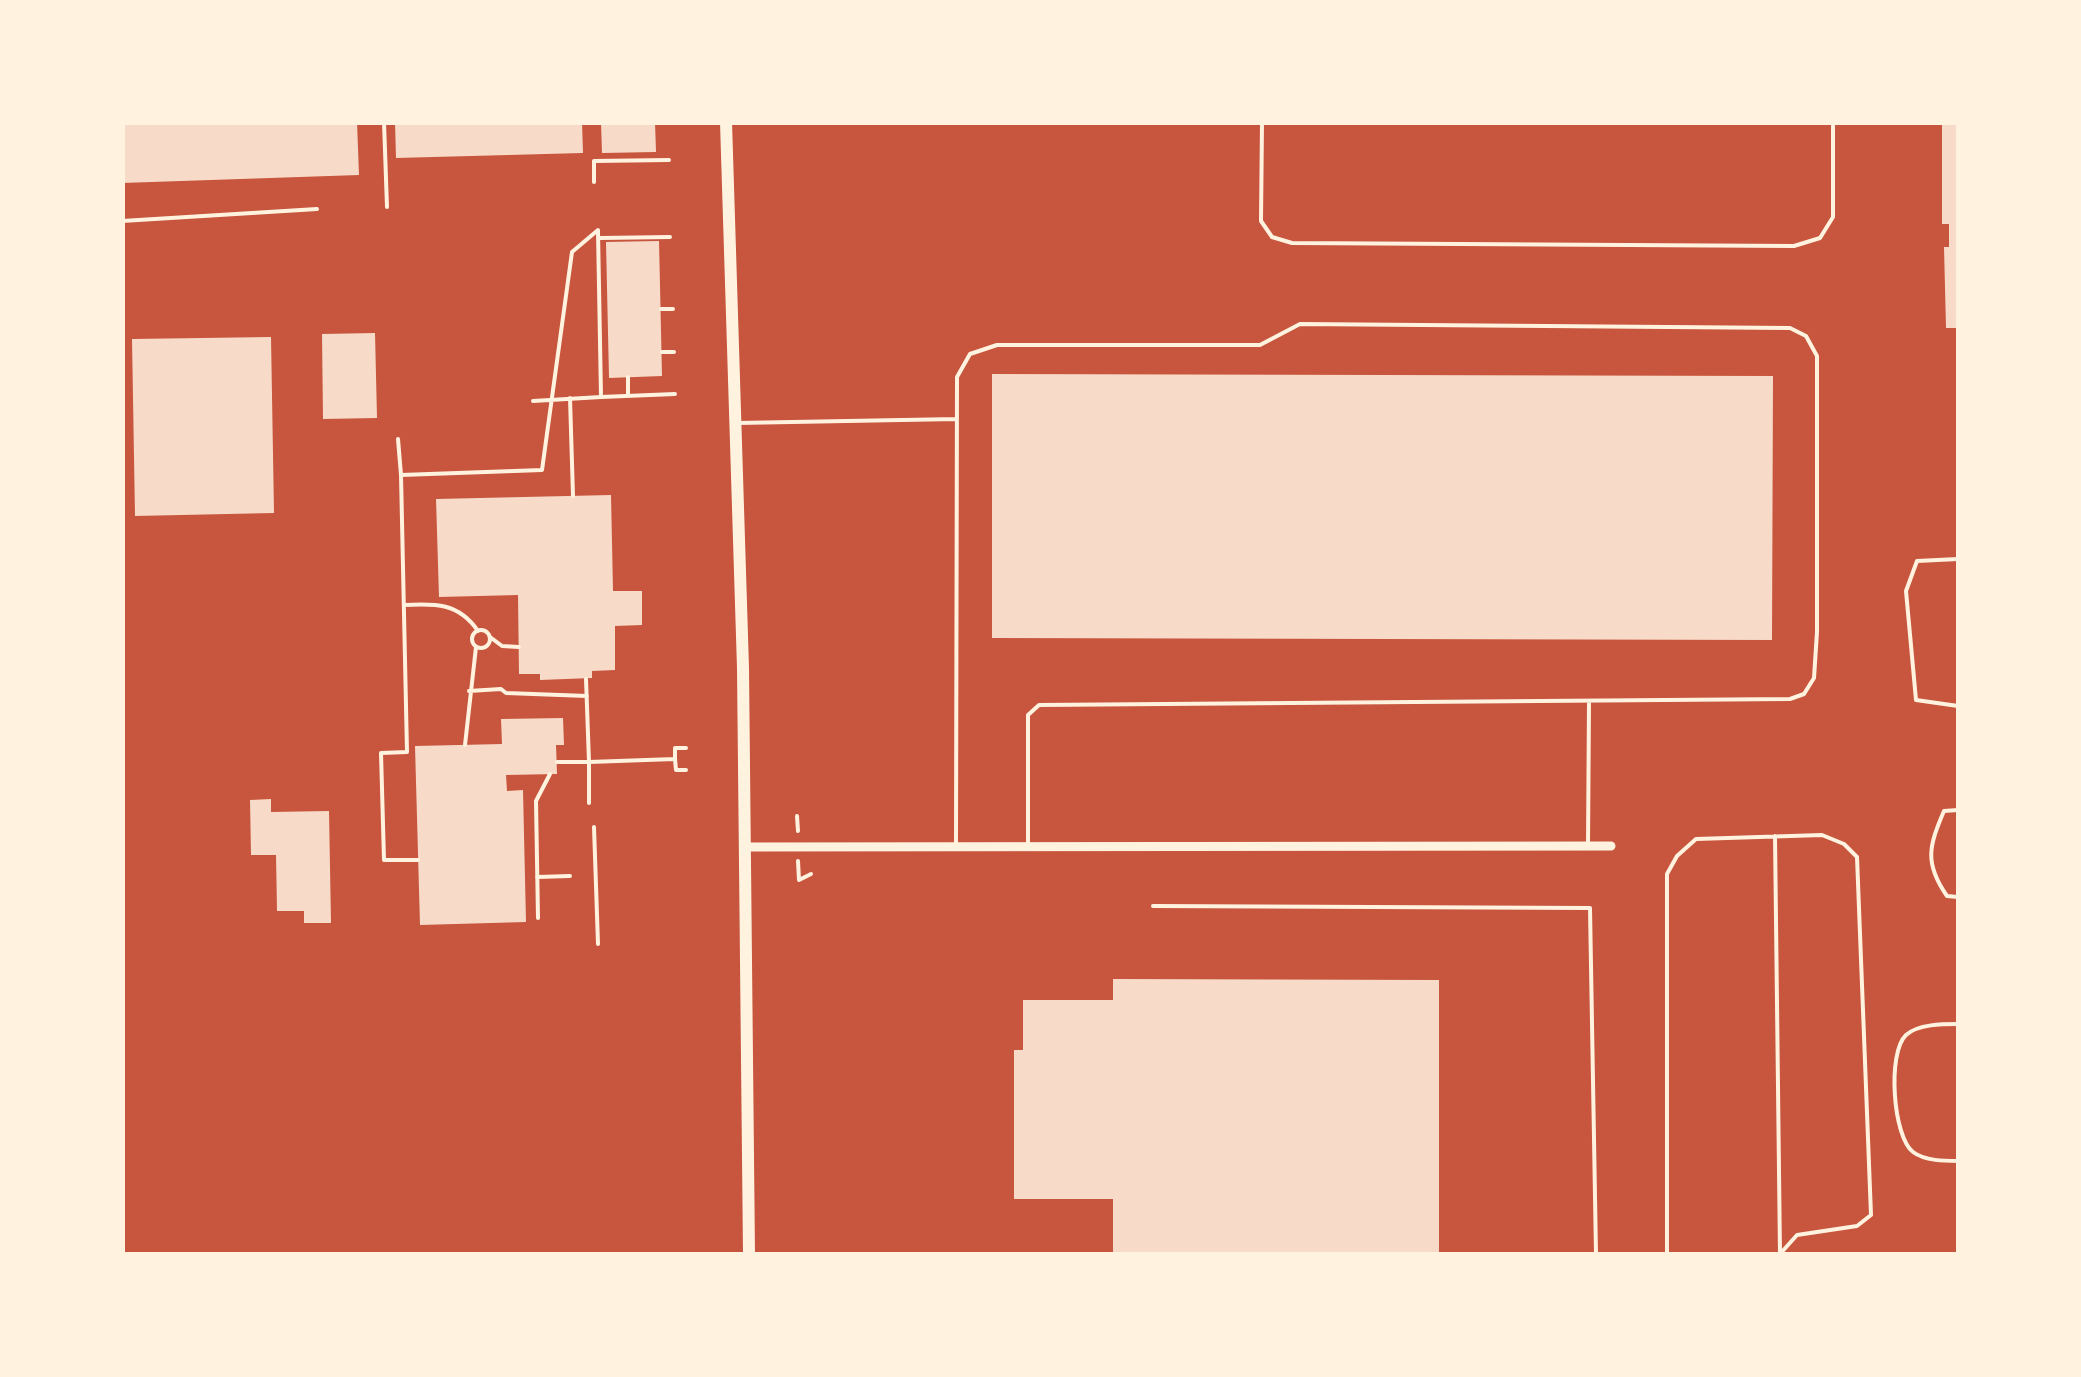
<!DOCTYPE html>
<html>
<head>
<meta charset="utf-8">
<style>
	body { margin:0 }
	#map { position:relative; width:2081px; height:1377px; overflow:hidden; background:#c8553d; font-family:"DM Sans",sans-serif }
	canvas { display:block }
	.frame { position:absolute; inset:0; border:125px solid #fff3e0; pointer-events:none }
</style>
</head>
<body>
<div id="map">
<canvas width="2081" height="1377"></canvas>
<div class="frame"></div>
</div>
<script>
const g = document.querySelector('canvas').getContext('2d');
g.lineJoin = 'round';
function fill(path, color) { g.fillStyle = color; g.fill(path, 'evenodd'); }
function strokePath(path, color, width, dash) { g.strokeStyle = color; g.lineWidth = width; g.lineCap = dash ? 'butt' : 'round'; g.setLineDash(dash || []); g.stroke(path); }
fill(new Path2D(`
	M122,122H357L359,175L122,183Z
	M395,122H582L583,153L396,158Z
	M601,122H655L656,152L602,153Z
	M1942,122H1958V328H1946L1944,247H1949V224H1942Z
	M659,241L662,376L609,378L606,242Z
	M375,333L377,418L323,419L322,334Z
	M271,337L274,513L135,516L132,339Z
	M992,374L1773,376L1772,640L992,638Z
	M611,495L613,591H642V625L615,626V670L592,671V678L540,680V674H519L518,595L439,597L436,499Z
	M563,718L564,745H556L557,774L506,775L507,791L523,790L526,922L420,925L415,746L502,744L501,719Z
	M271,799V812L329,811L331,923H304V911H277L276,855H251L250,800Z
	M1113,979L1439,980V1254H1113V1199H1014V1050H1023V1000H1113Z`), '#f7dbc8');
strokePath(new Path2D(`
	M594,182V161L669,160
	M598,231L601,397L675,394
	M600,238L670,237
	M661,309H673
	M662,352H674
	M628,377V396
	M570,398L573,496
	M533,401L601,397
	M398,439L401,475L542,470L572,252L598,230
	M401,475L407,752L381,753L384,860H418
	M404,605C435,603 459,603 478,631
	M472 639a9 9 0 1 1 18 0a9 9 0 1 1-18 0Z
	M490,637L502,646L519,647
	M586,679L589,762L675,759L676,770H686
	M469,691L501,689L506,693L587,696
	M465,745L476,647
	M675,759V748H686
	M557,762H589V803
	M797,816L798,831
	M594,827L598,944
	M798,861L799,880L811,874
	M537,877L570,876
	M538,918L536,801L550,774`), '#fff3e0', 4);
strokePath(new Path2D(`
	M384,122L387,207
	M1262,122L1261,221L1272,237L1292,243L1794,246L1820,238L1833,217V122
	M122,221L317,209
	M737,423L957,419
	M1958,559L1917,561L1906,591L1916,700L1958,706
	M1958,810L1944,811C1929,846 1924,863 1947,896L1958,897
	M1775,836L1780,1254
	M956,843L957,377L970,354L997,345H1260L1300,324L1790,328L1806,336L1817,356V632L1814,678L1804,694L1790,699L1039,705L1028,715V845
	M1588,846L1589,701
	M1153,906L1590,908L1596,1254
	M1958,1024C1943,1024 1918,1024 1906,1035C1887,1053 1893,1137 1913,1152C1925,1161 1945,1161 1958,1161
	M1667,1254V874L1677,856L1696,839L1822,835L1844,844L1857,857L1871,1215L1857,1226L1797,1235L1780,1254`), '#fff3e0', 4);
strokePath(new Path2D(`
	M746,847L1611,846`), '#fff3e0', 9);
strokePath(new Path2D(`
	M726,122L743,668L749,1254`), '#fff3e0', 12);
</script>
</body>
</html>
